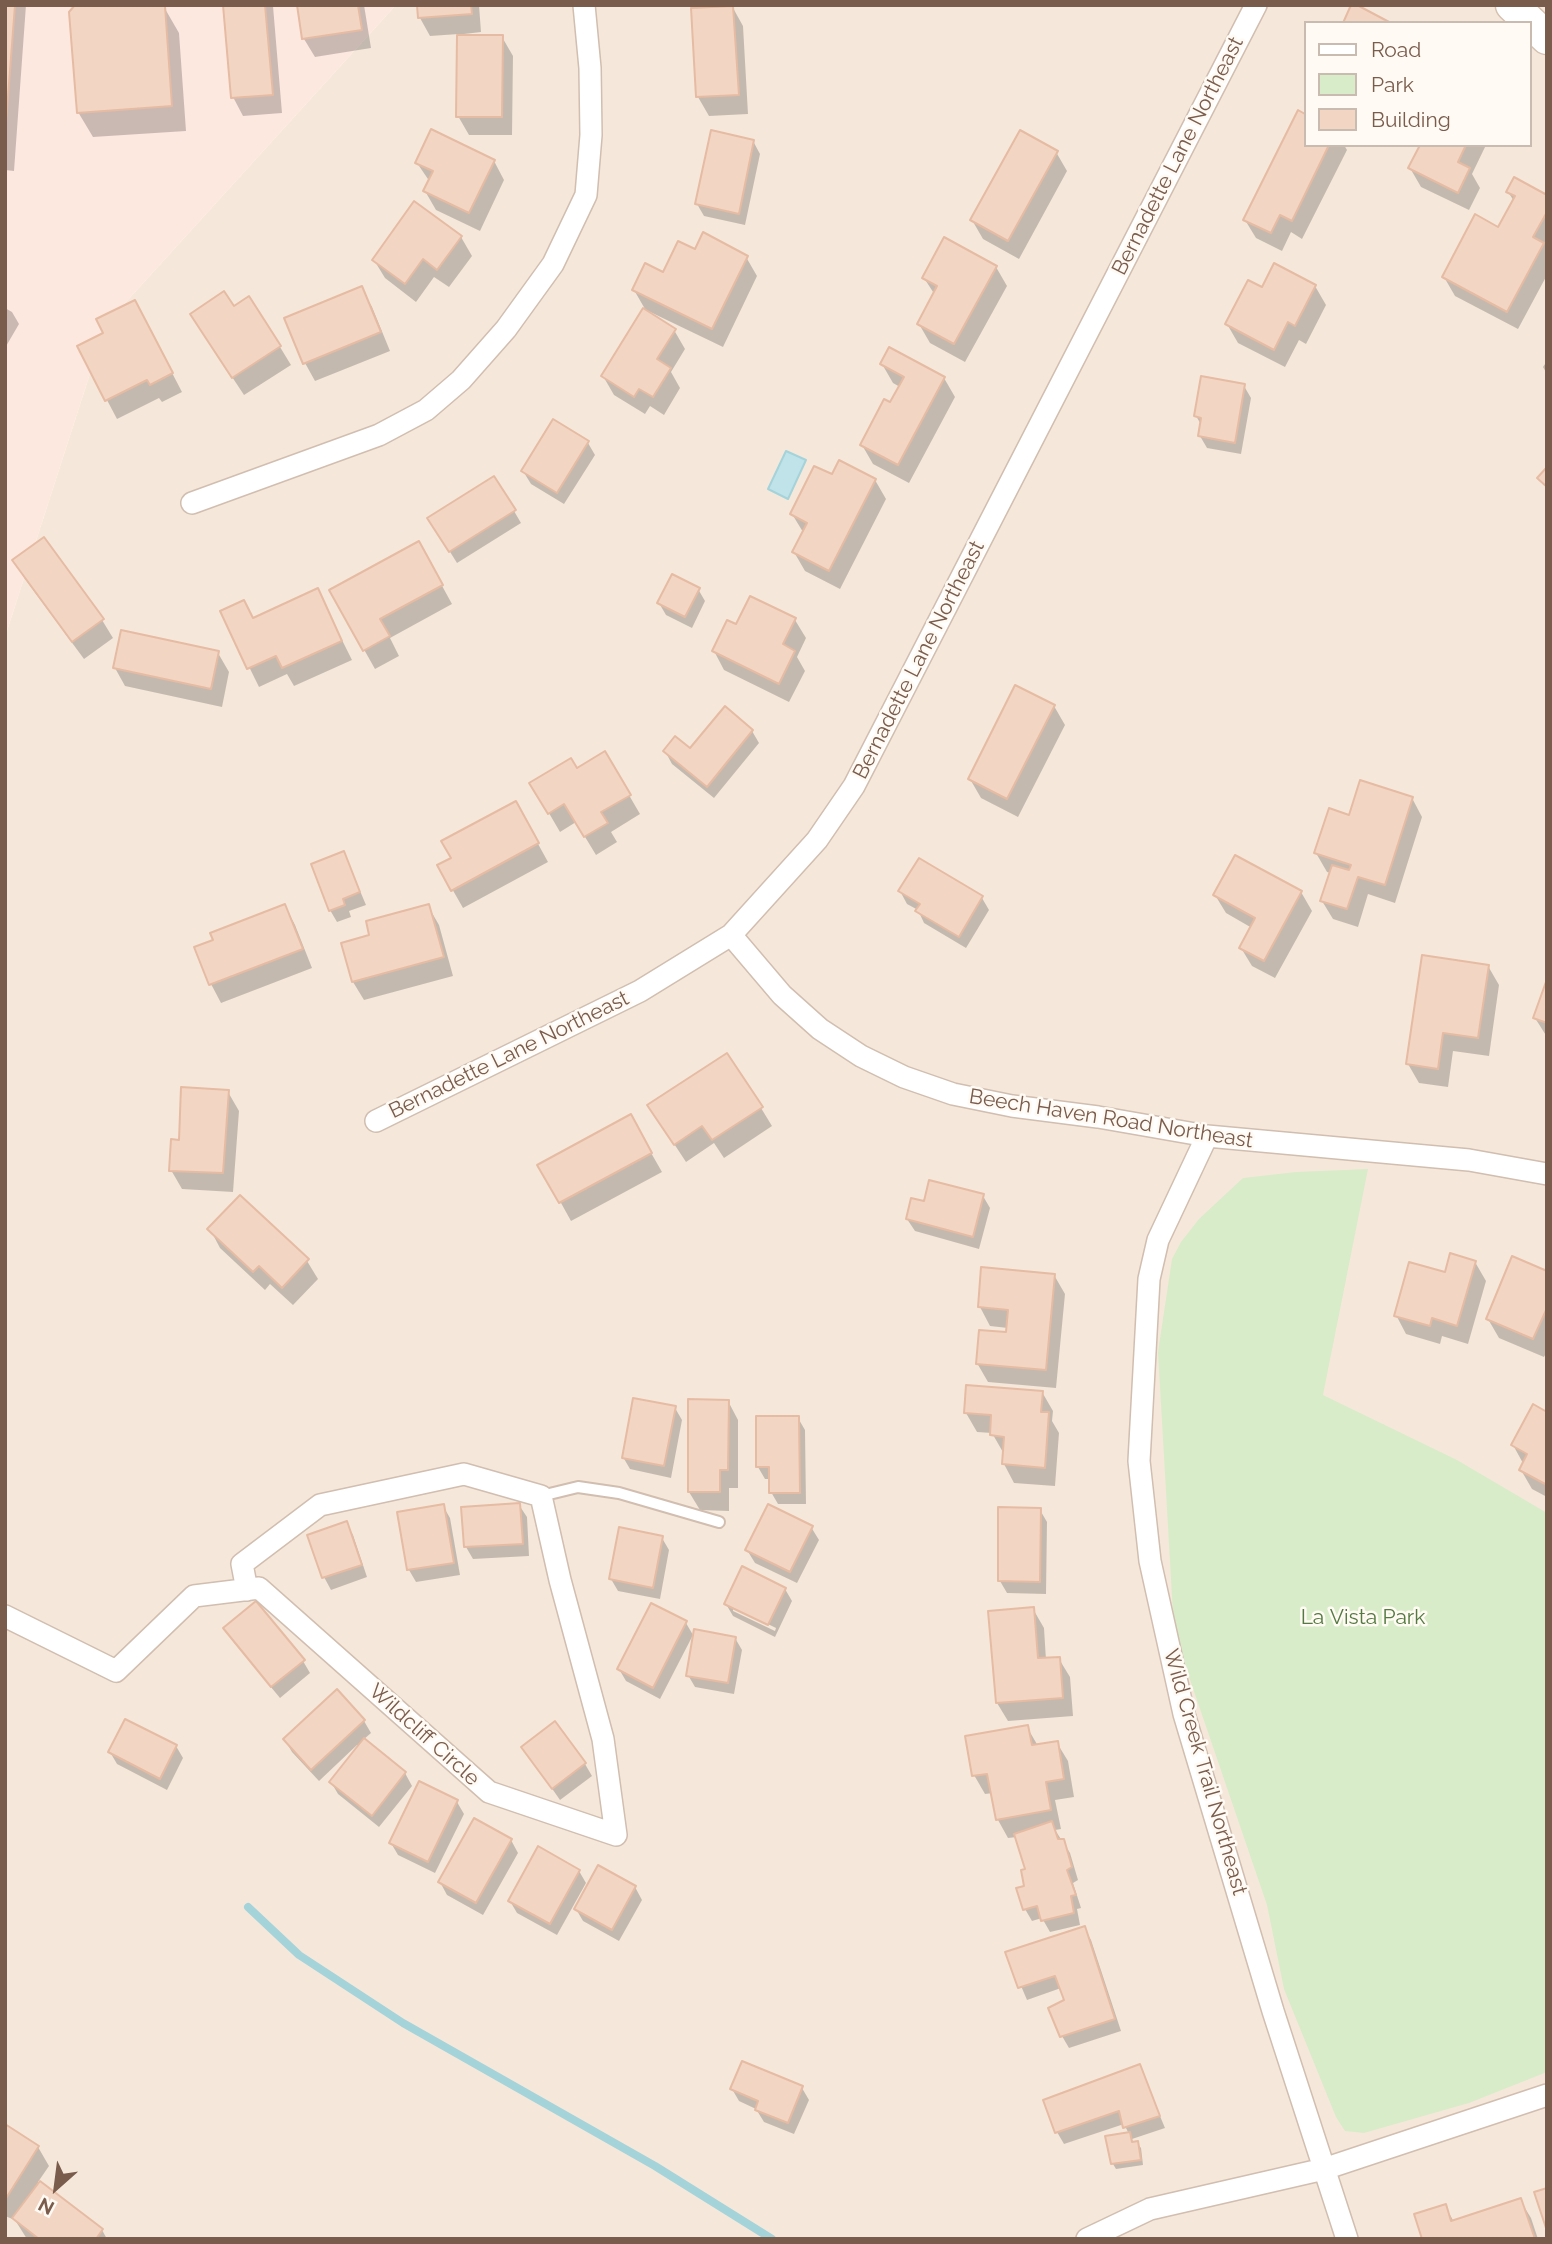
<!DOCTYPE html>
<html>
<head>
<meta charset="utf-8">
<style>
	body { margin:0 }
	#map { position:relative; width:1552px; height:2244px; overflow:hidden; background:#fdf6ec; font-family:Raleway,sans-serif }
	canvas { display:block }
	.frame { position:absolute; inset:0; border:7px solid #7a5c4d; pointer-events:none }
	.legend { position:absolute; left:1304px; top:21px; width:228px; height:126px; box-sizing:border-box; background:#fffaf3; border:2px solid #cabbb1; margin:0; padding:9px 12px; list-style:none; font-size:21px; color:#7a5c4d }
	.legend li { display:flex; align-items:center; gap:14px; height:35px }
	.legend b { width:35px; border:2px solid #cabbb1 }
	.north { position:absolute; left:21px; top:2153px; width:70px; height:70px; -webkit-text-stroke:5px #fffaf3; paint-order:stroke; rotate:208deg; font-size:19px; font-weight:700; line-height:28px; text-align:center; color:#7a5c4d }
	.north::after { content:''; display:block; margin:auto; width:24px; height:32px; background:#7a5c4d; clip-path:polygon(50% 0,100% 100%,50% 72%,0 100%) }
</style>
</head>
<body>
<div id="map">
<canvas width="1552" height="2244"></canvas>
<div class="frame"></div>
<ul class="legend">
<li><b style="height:9px;background:#fff"></b>Road</li>
<li><b style="height:19px;background:#d8ecc9"></b>Park</li>
<li><b style="height:19px;background:#f3d5c3"></b>Building</li>
</ul>
<div class="north">N</div>
</div>
<script>
const g = document.querySelector('canvas').getContext('2d');
g.lineJoin = 'round';
function fill(path, color) { g.fillStyle = color; g.fill(path, 'evenodd'); }
function strokePath(path, color, width, dash) { g.strokeStyle = color; g.lineWidth = width; g.lineCap = dash ? 'butt' : 'round'; g.setLineDash(dash || []); g.stroke(path); }
function label(font, color, halo, rows, align = 'center') {
  g.font = font + ' Raleway,sans-serif'; g.lineWidth = 5; g.setLineDash([]); g.textBaseline = 'middle'; g.strokeStyle = halo; g.fillStyle = color; for (const [text, x, y, turn = 0] of rows) {
    g.save(); g.translate(x, y); g.rotate((+turn || 0) * Math.PI / 180); g.textAlign = isNaN(turn) ? turn : align; if (halo) g.strokeText(text, 0, 0); g.fillText(text, 0, 0); g.restore();
  }
}
fill(new Path2D(`
	M396,5H1547V2239H5V637L106,324ZM1305,23H1529V145H1305Z`), '#f5e8da');
fill(new Path2D(`
	M5,5H396L106,324L5,637Z`), '#fde8e0');
fill(new Path2D(`
	M1368,1169L1323,1395L1457,1460L1547,1513V2072L1469,2103L1364,2133L1345,2131L1336,2117L1284,1989L1267,1905L1185,1665L1173,1614L1158,1352L1172,1259L1181,1242L1199,1219L1243,1178L1296,1172Z`), '#d8ecc9');
const water = new Path2D(`
	M786,451L806,460L788,499L768,489Z`);
fill(water, '#bfe3e8');
strokePath(water, '#a5d3da', 2);
fill(new Path2D(`
	M5,5H26L14,171L5,170Z
	M77,5L164,7L179,33L186,131L93,137L78,112Z
	M225,5L273,6L282,113L243,116L233,97Z
	M299,5H364L371,48L315,57L304,39Z
	M419,5H479L481,32L464,34V36L502,37L513,56L512,135H469L458,116L459,34L430,36L420,18Z
	M733,8L743,26L748,114L709,116L698,97Z
	M1299,113L1305,116V145H1344L1347,150L1302,239L1291,232L1282,251L1256,238L1245,220Z
	M753,141L760,154L745,225L704,216L697,204Z
	M1424,145H1486L1472,174L1480,188L1469,210L1421,187L1410,168Z
	M1056,152L1067,171L1019,259L983,239L972,220Z
	M494,161L504,180L480,231L436,210L425,191L430,182L417,163Z
	M1508,192L1547,197V275L1518,329L1455,296L1444,277L1499,229L1514,201Z
	M461,237L472,256L449,287L434,277L416,302L385,278L374,260Z
	M696,252L746,257L757,276L723,347L646,310L645,312L674,330L685,349L671,372L680,388L664,415L650,406L645,414L614,395L603,376L645,309L634,290L664,275Z
	M996,267L1007,286L965,362L930,343L919,324L935,295L924,278Z
	M1315,286L1326,305L1306,344L1299,340L1285,367L1238,343L1227,324L1263,289Z
	M361,288L372,307L390,351L315,381L305,363Z
	M5,308L12,312L19,324L5,348Z
	M234,309L280,347L291,365L244,395L203,333Z
	M145,321L182,392L162,402L159,398L117,419L79,347L105,334Z
	M1547,361V374L1543,367Z
	M882,364L944,378L955,397L909,483L873,464L862,445L891,404L900,387L893,383Z
	M1244,386L1251,398L1241,454L1207,448L1200,436L1202,426L1196,416Z
	M554,422L588,443L595,455L564,504L531,484L523,471Z
	M833,477L875,480L886,499L840,589L805,571L794,552L803,532L792,514Z
	M514,511L521,523L457,563L437,531Z
	M14,560L102,620L113,638L84,659L25,579Z
	M429,562L452,604L390,638L399,656L375,669L331,591Z
	M698,589L705,601L692,628L666,615L659,603Z
	M317,590L352,660L294,686L287,674L259,687L222,612L254,620Z
	M795,620L806,638L797,657L805,671L789,702L724,670L714,651L737,626Z
	M218,653L229,672L222,707L125,686L115,668Z
	M1054,706L1065,725L1018,817L981,798L970,779Z
	M752,731L759,743L714,798L672,764L665,751L691,750Z
	M605,754L640,814L611,832L617,842L596,855L576,822L560,832L532,784L576,770Z
	M1412,798L1422,817L1395,903L1368,894L1358,927L1333,919L1322,901L1331,873L1327,872L1316,853L1350,817Z
	M526,822L548,862L463,908L439,866Z
	M344,853L366,905L349,911L351,917L337,922L330,910Z
	M900,891L982,898L989,910L966,948L924,923L918,910L907,904Z
	M1301,892L1312,911L1275,978L1252,966L1241,948L1252,928L1226,913L1215,895Z
	M285,906L295,925L312,968L221,1003L211,984Z
	M428,906L439,925L453,976L364,1000L353,982Z
	M1488,966L1499,985L1489,1056L1453,1051L1448,1087L1419,1083L1408,1064Z
	M1547,984V1037L1535,1018Z
	M228,1092L239,1111L233,1192L182,1189L171,1170Z
	M761,1108L772,1126L724,1158L714,1143L686,1162L661,1124Z
	M630,1116L662,1172L571,1221L540,1165Z
	M983,1196L990,1208L979,1249L915,1231L907,1219L925,1203Z
	M210,1229L307,1261L318,1279L293,1305L270,1284L265,1290L220,1248Z
	M1475,1262L1486,1281L1468,1344L1442,1336L1440,1344L1406,1334L1396,1315Z
	M1547,1273V1351L1544,1357L1499,1338L1488,1319Z
	M1054,1275L1065,1294L1056,1388L988,1382L977,1363L1008,1334V1328L990,1326L980,1307Z
	M1042,1392L1053,1411L1052,1421L1059,1433L1055,1486L1014,1483L1004,1464V1454L992,1433L977,1432L966,1413Z
	M728,1401L738,1420V1488H729V1511L700,1510L689,1492Z
	M675,1408L682,1420L671,1478L630,1469L623,1457Z
	M1547,1414V1497L1532,1489L1521,1470L1524,1465L1513,1445Z
	M798,1418L805,1430L806,1504H778L771,1492L770,1479H765L758,1467Z
	M519,1505L527,1517L529,1556L473,1559L466,1547Z
	M443,1506L450,1518L460,1575L416,1582L409,1570L399,1513Z
	M1040,1510L1047,1522L1046,1594L1007,1593L1000,1581Z
	M346,1523L353,1535L367,1577L331,1590L324,1577Z
	M811,1527L819,1540L797,1583L755,1563L747,1550Z
	M662,1538L669,1550L660,1599L618,1591L611,1579Z
	M785,1589L792,1601L775,1637L733,1616L726,1604ZM733,1607L776,1628L775,1631L733,1611Z
	M256,1603L303,1661L310,1673L280,1698L232,1640L225,1628Z
	M652,1605L686,1623L693,1635L660,1699L626,1681L619,1669Z
	M1033,1609L1044,1628L1046,1660L1059,1659L1070,1677L1073,1716L1008,1721L997,1703Z
	M735,1638L742,1650L734,1694L695,1687L688,1675Z
	M364,1721L371,1733L363,1740L405,1773L412,1786L379,1827L338,1794L331,1782L359,1747L357,1745L319,1781L292,1752L285,1740Z
	M1027,1727L1038,1746L1057,1743L1068,1761L1074,1797L1055,1800L1061,1829L1055,1830L1070,1853L1078,1880L1073,1883L1081,1908L1077,1909L1080,1925L1050,1932L1042,1918L1032,1921L1025,1909L1027,1870L1017,1837L1008,1838L998,1820L993,1793L985,1794L974,1775Z
	M176,1746L183,1758L167,1790L117,1764L110,1752Z
	M523,1747L585,1764L592,1776L560,1800Z
	M457,1802L464,1814L435,1873L398,1855L391,1843Z
	M511,1840L518,1853L483,1915L447,1895L440,1882Z
	M579,1871L586,1883L557,1935L517,1913L510,1901Z
	M635,1887L642,1900L619,1941L583,1921L576,1909Z
	M1084,1928L1091,1940L1121,2031L1069,2048L1062,2036L1067,2001L1061,1988L1027,2000L1007,1953Z
	M1139,2066L1165,2128L1132,2139L1133,2144L1137,2143L1141,2148L1143,2165L1116,2169L1113,2164L1129,2134L1124,2124L1064,2144L1057,2132Z
	M802,2088L809,2100L794,2134L764,2122L756,2109L739,2101L732,2089Z
	M5,2126L38,2147L49,2166L38,2182L102,2230L107,2239H27L15,2220L5,2216Z
	M1520,2200L1531,2218L1538,2239H1424L1445,2206L1454,2222Z`), '#0003');
strokePath(new Path2D(`
	M248,1907L299,1955L403,2023L655,2166L772,2239`), '#a5d3da', 8);
const building = new Path2D(`
	M5,5H15L5,136Z
	M75,5L165,6L172,106L77,113L69,12Z
	M223,5H265L273,95L231,98Z
	M297,5H358L362,30L302,39Z
	M417,5H471L472,14L418,18Z
	M1351,5H1357L1391,23H1343Z
	M733,6L739,95L696,97L691,8Z
	M457,35H503L502,117H456Z
	M1298,110L1305,114V145H1329L1292,221L1280,215L1271,233L1243,220Z
	M431,129L495,160L469,213L423,191L433,171L415,163Z
	M711,130L754,140L739,214L695,204Z
	M1020,130L1058,151L1008,241L970,220Z
	M1420,145H1466L1458,162L1470,168L1458,193L1408,168Z
	M1514,177L1547,195V212L1533,237L1544,243L1507,312L1442,277L1475,214L1498,227L1515,196L1506,192Z
	M414,201L462,236L437,270L423,259L405,284L372,260Z
	M703,232L748,256L712,329L632,290L645,263L663,272L678,241L695,249Z
	M944,237L997,266L954,344L917,324L937,286L922,278Z
	M1274,263L1316,285L1295,326L1288,322L1274,350L1225,324L1248,280L1262,287Z
	M362,286L381,332L303,364L284,318Z
	M224,291L234,306L249,296L281,346L232,378L190,314Z
	M135,300L173,373L150,385L147,380L105,401L77,346L103,333L96,319Z
	M643,308L676,329L657,359L671,368L653,397L639,389L634,397L601,376Z
	M889,347L945,377L898,465L860,445L884,399L890,402L904,377L880,364Z
	M1201,376L1245,384L1235,443L1198,436L1201,418L1194,416Z
	M553,419L589,441L557,493L521,471Z
	M839,460L876,479L829,571L792,552L807,523L790,514L814,466L832,474Z
	M1547,467V487L1537,478Z
	M494,476L516,510L449,552L427,518Z
	M44,537L104,619L72,642L12,560Z
	M419,541L443,585L380,619L390,636L363,651L329,590Z
	M672,574L700,588L685,617L657,603Z
	M318,588L342,641L282,668L276,656L247,669L220,611L244,600L253,618Z
	M750,596L796,618L783,644L795,651L779,684L712,651L727,620L736,624Z
	M121,630L219,651L211,689L113,668Z
	M1015,685L1055,705L1007,799L968,779Z
	M725,706L753,730L707,787L663,751L675,736L690,748Z
	M605,751L631,795L601,812L608,823L584,837L564,804L548,814L529,783L571,758L577,768Z
	M1360,780L1413,797L1385,885L1358,877L1347,909L1320,901L1332,865L1349,870L1351,865L1314,853L1329,808L1349,815Z
	M516,801L539,843L451,891L437,865L451,858L441,841Z
	M344,851L360,892L343,899L345,905L329,911L311,864Z
	M1235,855L1302,891L1264,961L1239,948L1255,918L1213,895Z
	M919,858L983,896L959,937L915,911L920,904L898,891Z
	M285,904L303,949L209,985L194,947L213,940L210,933Z
	M429,904L444,957L352,982L341,943L369,935L366,921Z
	M1422,955L1489,965L1478,1038L1443,1033L1438,1069L1406,1064Z
	M1547,979V1023L1533,1018Z
	M727,1053L763,1107L712,1140L702,1126L674,1145L647,1105Z
	M181,1087L229,1090L223,1173L169,1171L171,1139L179,1140Z
	M631,1114L652,1153L559,1203L537,1165Z
	M929,1180L984,1194L973,1237L906,1219L911,1198L924,1201Z
	M240,1195L309,1259L282,1288L259,1266L253,1272L207,1229Z
	M1450,1253L1476,1261L1457,1326L1432,1318L1430,1326L1394,1316L1409,1262L1445,1272Z
	M1512,1256L1547,1271V1308L1533,1339L1486,1319Z
	M981,1267L1055,1274L1046,1370L976,1364L979,1330L1006,1332L1008,1310L978,1307Z
	M966,1385L1043,1391L1041,1412H1049L1045,1468L1002,1464L1004,1437L990,1435L991,1415L964,1413Z
	M633,1398L676,1406L664,1466L622,1458Z
	M688,1399L729,1400L728,1470H720V1492H688Z
	M1533,1404L1547,1412V1485L1519,1470L1527,1454L1511,1445Z
	M756,1416H799L800,1493H769V1467H756Z
	M520,1503L523,1544L464,1547L461,1507Z
	M444,1504L454,1563L407,1570L397,1512Z
	M768,1504L813,1526L790,1572L745,1550Z
	M998,1507L1041,1508L1040,1582L998,1581Z
	M347,1521L362,1565L322,1578L307,1535Z
	M619,1527L663,1536L653,1588L609,1579Z
	M742,1566L786,1588L768,1625L724,1604Z
	M256,1601L305,1660L271,1687L223,1628Z
	M651,1603L687,1621L653,1688L617,1669Z
	M1034,1607L1038,1658L1060,1657L1063,1698L996,1703L988,1611Z
	M694,1629L736,1637L728,1683L686,1676Z
	M337,1689L365,1720L311,1770L283,1739Z
	M125,1719L177,1745L160,1779L108,1752Z
	M555,1721L586,1763L552,1789L521,1747Z
	M1028,1725L1032,1745L1058,1741L1064,1779L1046,1782L1051,1810L996,1820L987,1774L972,1776L965,1736Z
	M364,1738L406,1772L372,1816L329,1782Z
	M419,1781L458,1800L428,1862L389,1843Z
	M474,1818L512,1839L476,1903L438,1882Z
	M1052,1821L1058,1839H1064L1072,1867L1067,1870L1076,1895L1071,1896L1074,1913L1041,1921L1037,1906L1023,1910L1016,1888L1024,1886L1021,1870L1025,1869L1014,1834Z
	M538,1846L580,1870L550,1924L508,1901Z
	M598,1865L636,1886L612,1930L574,1909Z
	M1085,1926L1115,2019L1060,2037L1048,2008L1064,2000L1055,1976L1018,1988L1005,1952Z
	M742,2061L803,2086L788,2123L755,2110L758,2101L730,2089Z
	M1140,2064L1160,2116L1123,2128L1119,2111L1055,2133L1043,2100Z
	M5,2124L39,2146L5,2200Z
	M1130,2132L1132,2142L1138,2141L1141,2160L1111,2164L1105,2136Z
	M40,2181L103,2229L96,2239H39L12,2218Z
	M1547,2188V2231L1534,2192Z
	M1521,2198L1535,2239H1422L1414,2214L1446,2204L1451,2221Z`);
fill(building, '#f3d5c3');
strokePath(building, '#e6bba3', 2);
const lane = new Path2D(`
	M541,1496L578,1487L619,1493L719,1522`);
const street = new Path2D(`
	M192,503L379,435L426,410L461,380L506,329L553,264L586,195L591,135L590,68L584,5
	M731,935L782,995L820,1029L861,1056L904,1077L953,1094L1012,1106L1098,1117L1207,1136L1469,1160L1547,1174
	M376,1121L640,991L731,935L817,840L854,786L1256,5
	M1207,1136L1158,1240L1149,1279L1139,1461L1150,1561L1184,1714L1273,2011L1347,2239
	M5,1616L116,1671L194,1596L259,1588L489,1792L616,1835L603,1739L560,1580L541,1496L464,1474L320,1505L242,1564L247,1590
	M1087,2239L1150,2209L1324,2169L1547,2095`);
const secondary = new Path2D(`
	M1512,5L1547,38`);
strokePath(lane, '#d1beb0', 14);
strokePath(street, '#d1beb0', 24);
strokePath(secondary, '#d6c0b0', 35);
strokePath(lane, '#fff', 10);
strokePath(street, '#fff', 21);
strokePath(secondary, '#fff', 32);
label('21px', '#7a5c4d', '#fffaf3', [
	["Bernadette Lane Northeast",1178,156,-63],
	["Bernadette Lane Northeast",919,660,-63],
	["Bernadette Lane Northeast",509,1055,-26],
	["Beech Haven Road Northeast",1111,1119,9],
	["Wildcliff Circle",424,1735,42],
	["Wild Creek Trail Northeast",1205,1772,74]
]);
label('21px', '#537a41', '#fffaf3', [
	["La Vista Park",1363,1618]
]);
</script>
</body>
</html>
